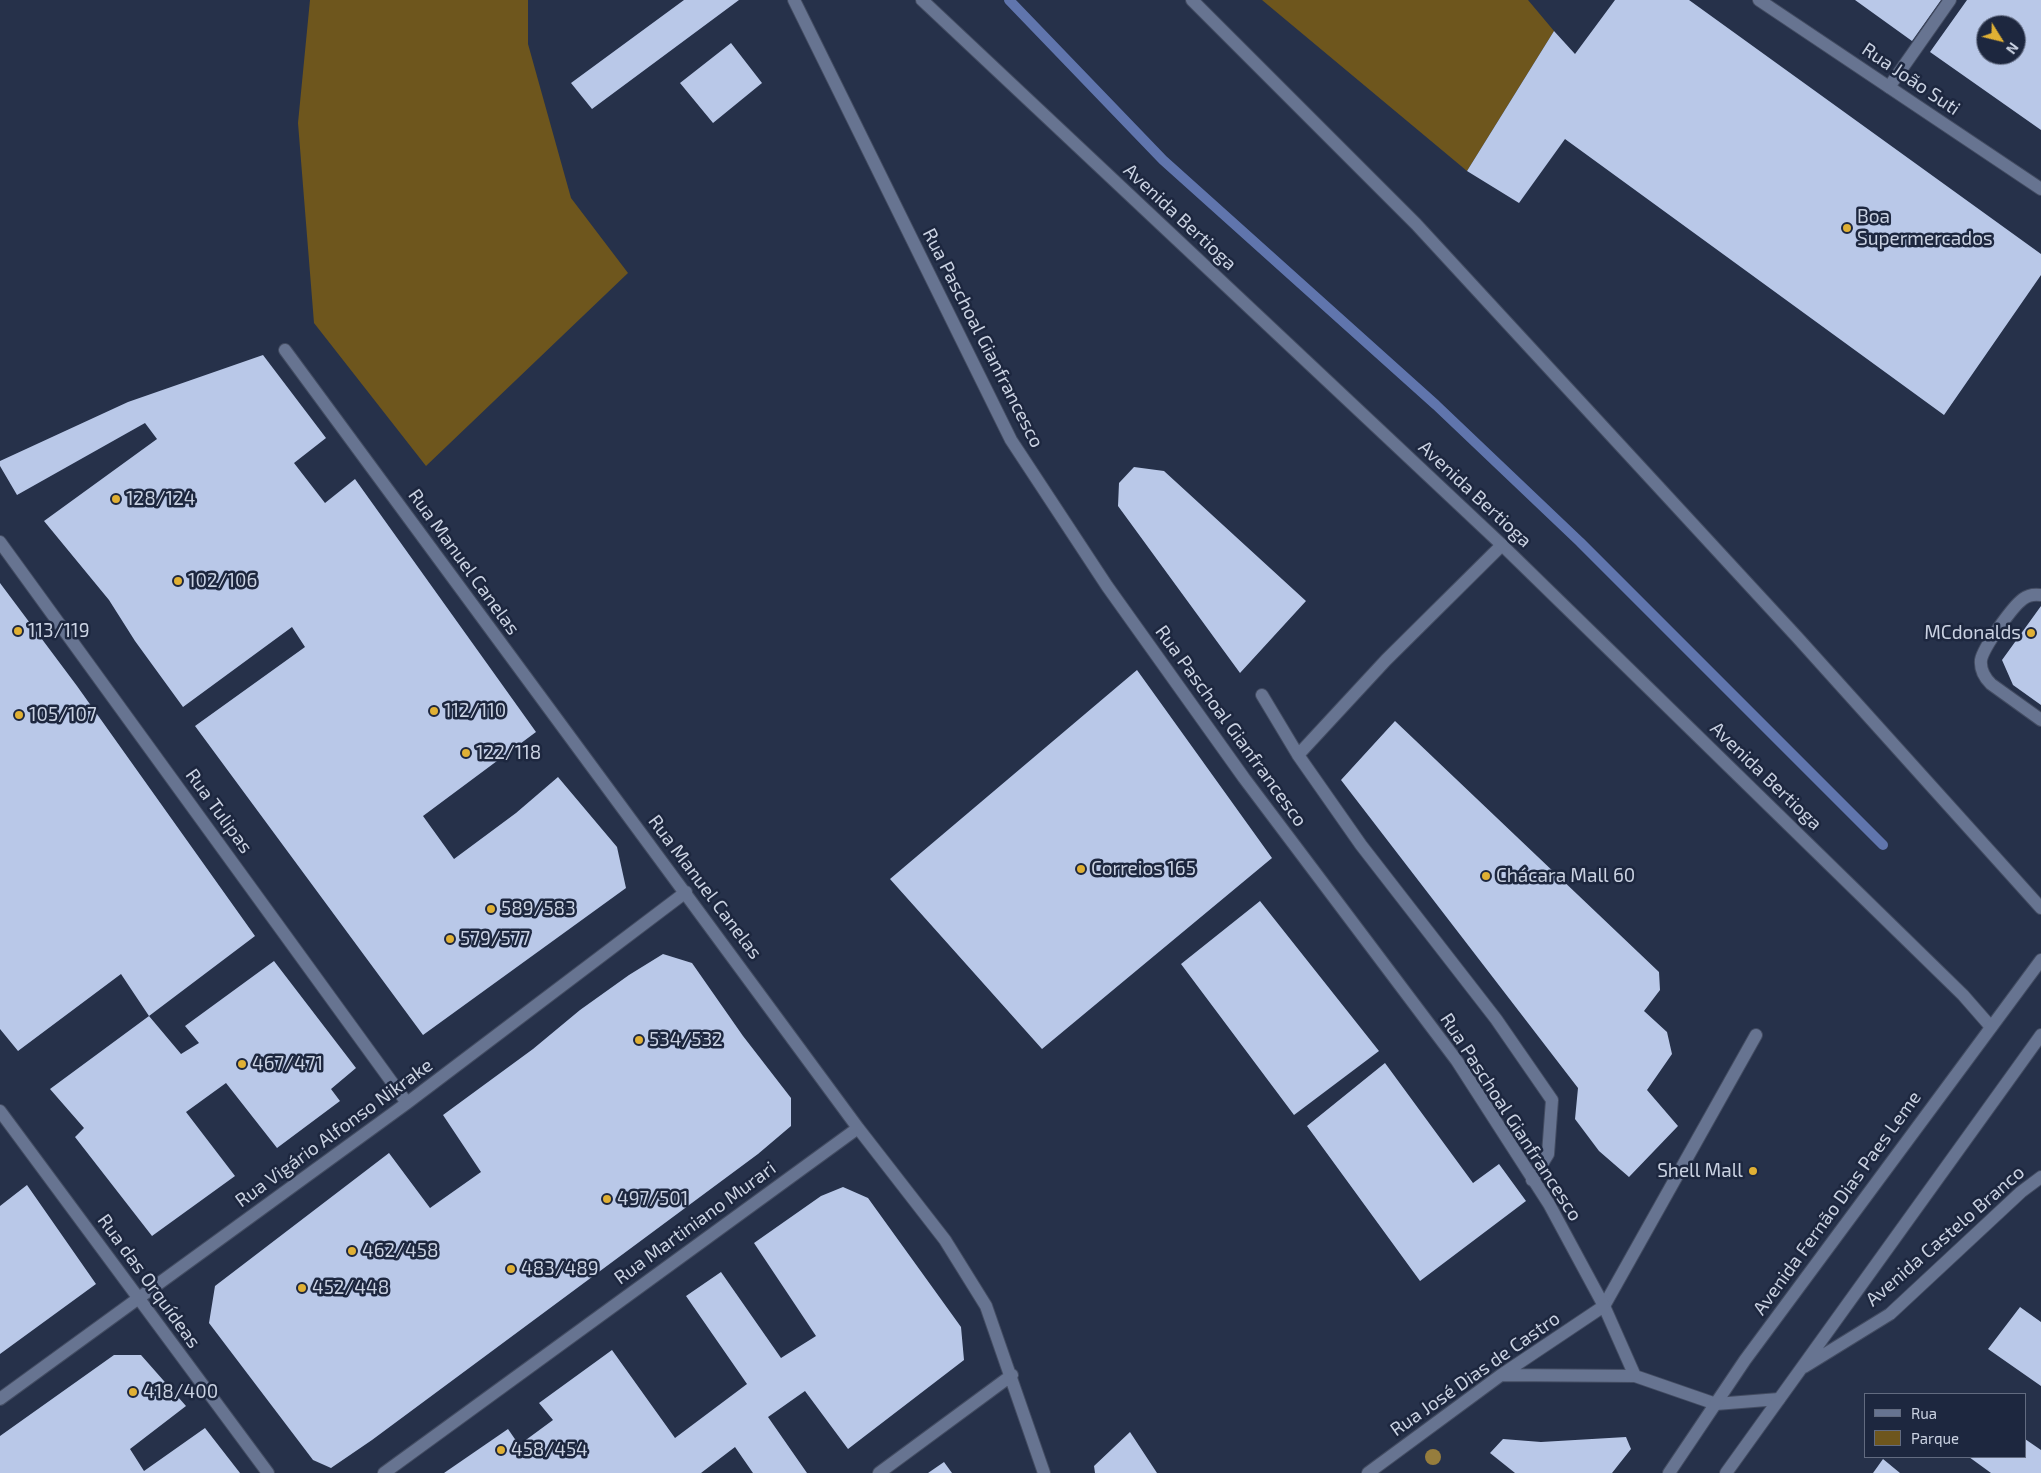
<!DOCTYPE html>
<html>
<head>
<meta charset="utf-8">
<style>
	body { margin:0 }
	#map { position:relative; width:2041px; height:1473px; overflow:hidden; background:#26314a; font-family:"Exo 2",sans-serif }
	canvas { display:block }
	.legend { position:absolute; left:1864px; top:1393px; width:162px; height:65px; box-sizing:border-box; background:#1d273f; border:1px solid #626b80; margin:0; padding:6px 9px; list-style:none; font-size:15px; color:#cad2e2 }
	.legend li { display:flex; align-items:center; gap:10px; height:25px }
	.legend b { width:25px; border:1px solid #626b80 }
	.north { position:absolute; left:1976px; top:15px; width:50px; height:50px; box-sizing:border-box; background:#1d273f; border:1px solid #626b80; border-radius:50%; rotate:126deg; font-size:14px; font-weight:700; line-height:20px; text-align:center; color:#cad2e2 }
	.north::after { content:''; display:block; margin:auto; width:18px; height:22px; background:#e0b034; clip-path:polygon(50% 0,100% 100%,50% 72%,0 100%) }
</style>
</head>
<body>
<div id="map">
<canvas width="2041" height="1473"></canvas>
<ul class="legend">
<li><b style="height:6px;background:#677491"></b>Rua</li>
<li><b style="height:14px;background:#6e561d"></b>Parque</li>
</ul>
<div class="north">N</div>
</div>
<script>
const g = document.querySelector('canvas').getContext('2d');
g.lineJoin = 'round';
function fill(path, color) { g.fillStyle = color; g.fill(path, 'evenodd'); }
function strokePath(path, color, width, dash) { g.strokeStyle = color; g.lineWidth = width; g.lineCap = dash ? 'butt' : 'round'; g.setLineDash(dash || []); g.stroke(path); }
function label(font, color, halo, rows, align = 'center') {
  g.font = font + ' "Exo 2",sans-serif'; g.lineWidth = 5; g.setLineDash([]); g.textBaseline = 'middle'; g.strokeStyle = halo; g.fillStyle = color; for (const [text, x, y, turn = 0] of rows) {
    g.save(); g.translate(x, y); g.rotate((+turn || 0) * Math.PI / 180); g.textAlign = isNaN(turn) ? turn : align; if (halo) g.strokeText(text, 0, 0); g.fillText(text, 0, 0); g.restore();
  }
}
fill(new Path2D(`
	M310,0H528V44L571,198L628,273L426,466L314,323L298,123Z
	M1262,0H1528L1554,31L1467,171Z`), '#6e561d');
strokePath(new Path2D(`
	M1009,0L1163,160L1436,405L1580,542L1883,845`), '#6075ad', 10);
fill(new Path2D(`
	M684,0H739L592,109L571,83Z
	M1615,0H1689L2041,254V275L1944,415L1565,139L1519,203L1467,171L1554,31L1575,54Z
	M1855,0H1941L1912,41Z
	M1967,0H2041V130L1930,52ZM1986,25H2016V55H1986Z
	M731,43L762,83L713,123L680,83Z
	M263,355L326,438L294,463L325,503L355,479L536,732L423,816L454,859L516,813L558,777L617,847L626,888L423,1035L195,726L305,647L292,627L183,707L135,641L109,600L44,521L157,439L145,423L17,495L0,466V461L128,402Z
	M1134,467L1164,471L1306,601L1240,673L1118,506L1119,483Z
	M0,583L77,686L255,936L149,1016L181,1054L199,1043L185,1026L274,961L356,1068L331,1089L340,1101L277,1148L226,1083L186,1112L235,1176L152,1236L75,1137L84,1128L50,1089L149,1016L121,974L18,1051L0,1029Z
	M2041,606V705L2013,685L2002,660Z
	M1137,670L1272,858L1042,1049L890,879Z
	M1395,721L1659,972L1660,990L1644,1011L1667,1032L1672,1054L1647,1090L1678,1126L1629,1177L1599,1151L1575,1119L1578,1088L1341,780Z
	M1260,901L1379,1051L1294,1115L1181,964Z
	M663,954L692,963L743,1036L791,1098V1126L758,1154L372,1440L331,1468L313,1460L209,1323L215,1286L389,1153L430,1208L481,1172L443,1115L533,1049L580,1010L629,975Z
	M1385,1063L1473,1183L1499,1164L1526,1201L1420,1281L1307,1126Z
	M27,1185L96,1284L0,1354V1206Z
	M843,1187L868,1198L961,1327L964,1360L848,1449L805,1391L768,1417L807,1473H753L735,1447L701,1473H444L508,1429L519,1445L553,1420L539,1403L612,1350L675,1438L747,1384L686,1296L721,1272L781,1358L816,1336L754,1243L821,1196Z
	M2020,1307L2041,1322V1386L1988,1349Z
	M114,1355H141L186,1406L130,1449L144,1471L205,1428L240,1473H0V1436Z
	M1130,1432L1157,1473H1095L1094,1466Z
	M1626,1437L1631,1449L1612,1473H1515L1490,1453L1503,1439L1541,1442Z
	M2025,1439L2041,1450V1473H1991L1969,1457H2025Z
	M1883,1459L1900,1473H1873Z
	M944,1462L952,1473H928Z`), '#b9c8e8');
const service = new Path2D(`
	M1889,87L1950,0
	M2041,595C2034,594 2028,595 2023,599C2012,607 1983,648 1981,660C1980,670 1984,677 1991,684L2041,720
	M1262,695L1298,755L1361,845L1496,1019L1552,1100L1548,1154L1532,1180
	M1298,755L1386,660L1502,545
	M1604,1306L1756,1035`);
const minor = new Path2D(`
	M794,0L1011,440L1107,586L1244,778L1457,1061L1549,1204L1604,1306L1635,1376
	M1759,0L2041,189
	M285,350L858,1128L945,1240L986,1306L1044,1473
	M0,542L407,1103
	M0,1111L268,1473
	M1501,1375L1635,1376L1716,1404L1779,1399
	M0,1399L407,1103L686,892
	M384,1473L858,1128
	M879,1473L1012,1375
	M1368,1473L1501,1375L1604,1306`);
const tertiary = new Path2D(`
	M922,0L1502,545L1963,995L1991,1027
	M1192,0L1416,224L1797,637L2041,908`);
const secondary = new Path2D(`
	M1804,1367L1890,1314L2021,1192L2041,1177
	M1669,1473L1745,1360L2041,960
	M1726,1473L2041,1035`);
strokePath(service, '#434c62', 14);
strokePath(minor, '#434c62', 14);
strokePath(tertiary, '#434c62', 14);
strokePath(secondary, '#434c62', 14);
strokePath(service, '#677491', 12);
strokePath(minor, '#677491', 12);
strokePath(tertiary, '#677491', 12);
strokePath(secondary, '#677491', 12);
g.fillStyle = '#967d3d';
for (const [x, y] of [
	[1433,1457]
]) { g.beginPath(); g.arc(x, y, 8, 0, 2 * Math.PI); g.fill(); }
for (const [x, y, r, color] of [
	[1847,228,5,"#e0b034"],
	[116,499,5,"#e0b034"],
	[178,581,5,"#e0b034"],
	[18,631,5,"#e0b034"],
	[2031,633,5,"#e0b034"],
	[434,711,5,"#e0b034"],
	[19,715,5,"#e0b034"],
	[466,753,5,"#e0b034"],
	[1081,869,5,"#e0b034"],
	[1486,876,5,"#e0b034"],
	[491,909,5,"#e0b034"],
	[450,939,5,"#e0b034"],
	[639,1040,5,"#e0b034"],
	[242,1064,5,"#e0b034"],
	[1753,1171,5,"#e0b034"],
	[607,1199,5,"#e0b034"],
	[352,1251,5,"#e0b034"],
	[511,1269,5,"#e0b034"],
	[302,1288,5,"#e0b034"],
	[133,1392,5,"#e0b034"],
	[501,1450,5,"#e0b034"]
]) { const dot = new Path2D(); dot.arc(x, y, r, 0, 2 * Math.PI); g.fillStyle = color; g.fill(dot); strokePath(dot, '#1d273f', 2); }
label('19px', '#cad2e2', '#1d273f', [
	["Rua João Suti",1911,79,34],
	["Avenida Bertioga",1180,217,43],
	["Rua Paschoal Gianfrancesco",983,338,63],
	["Avenida Bertioga",1475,494,43],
	["Rua Manuel Canelas",464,562,54],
	["Rua Paschoal Gianfrancesco",1231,726,54],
	["Avenida Bertioga",1766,776,44],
	["Rua Tulipas",219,811,54],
	["Rua Manuel Canelas",705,887,53],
	["Rua Paschoal Gianfrancesco",1511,1117,57],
	["Rua Vigário Alfonso Nikrake",334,1133,-36],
	["Avenida Fernão Dias Paes Leme",1837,1203,-54],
	["Rua Martiniano Murari",695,1223,-36],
	["Avenida Castelo Branco",1945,1236,-41],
	["Rua das Orquídeas",149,1281,54],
	["Rua José Dias de Castro",1475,1374,-35]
]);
label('19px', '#cad2e2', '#1d273f', [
	["Boa",1857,217],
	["Supermercados",1857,239],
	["128/124",126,499],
	["102/106",188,581],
	["113/119",28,631],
	["MCdonalds",2021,633,"right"],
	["112/110",444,711],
	["105/107",29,715],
	["122/118",476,753],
	["Correios 165",1091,869],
	["Chácara Mall 60",1496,876],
	["589/583",501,909],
	["579/577",460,939],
	["534/532",649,1040],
	["467/471",252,1064],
	["Shell Mall",1743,1171,"right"],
	["497/501",617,1199],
	["462/458",362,1251],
	["483/489",521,1269],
	["452/448",312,1288],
	["418/400",143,1392],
	["458/454",511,1450]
], 'left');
</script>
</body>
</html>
